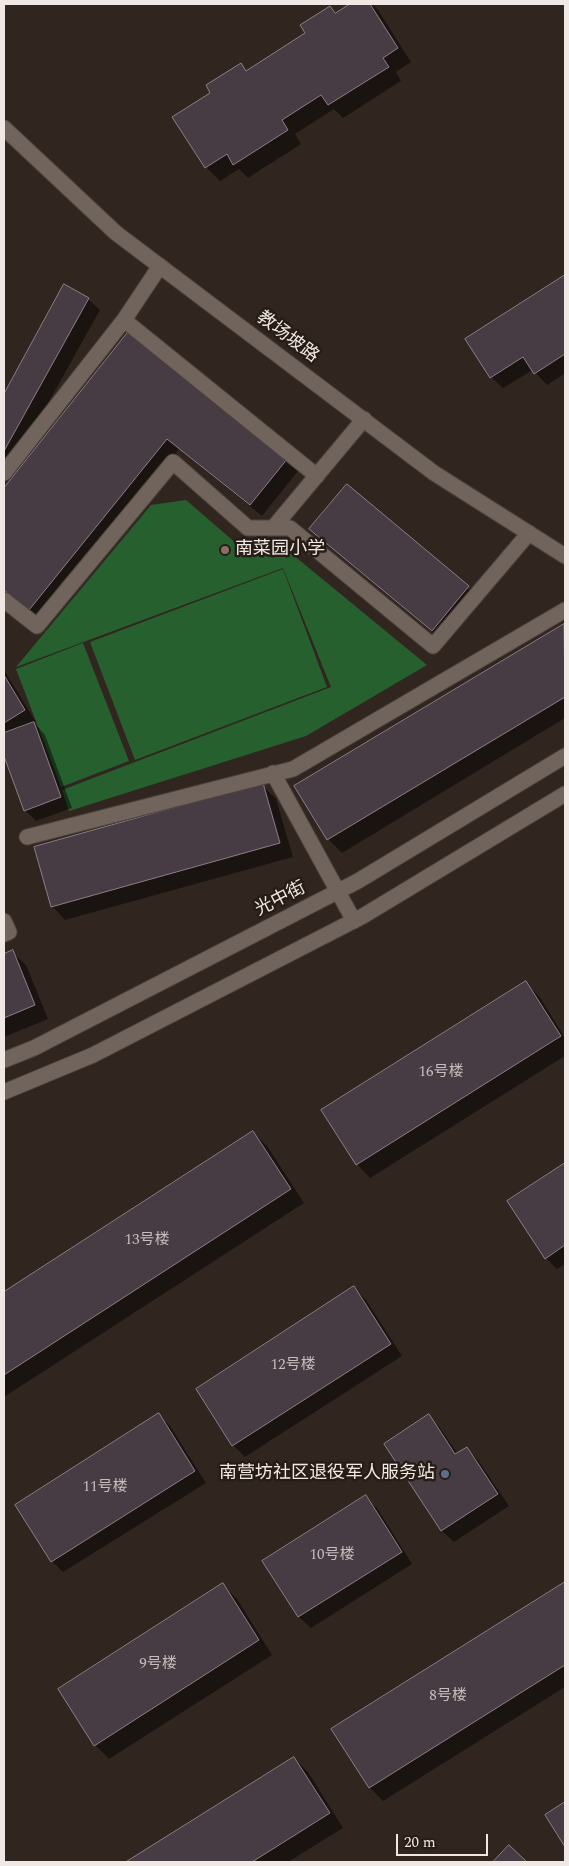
<!DOCTYPE html>
<html>
<head>
<meta charset="utf-8">
<style>
	body { margin:0 }
	#map { position:relative; width:569px; height:1866px; overflow:hidden; background:#31261f; font-family:Spectral,serif }
	canvas { display:block }
	.frame { position:absolute; inset:0; border:5px solid #f0e8e4; pointer-events:none }
	.scale { position:absolute; left:396px; top:1834px; width:92px; height:22px; box-sizing:border-box; border:2px solid #f0e8e4; border-top:0; padding-left:6px; font-size:15px; line-height:18px; white-space:nowrap; color:#f0e8e4; -webkit-text-stroke:4px #271d16; paint-order:stroke }
</style>
</head>
<body>
<div id="map">
<canvas width="569" height="1866"></canvas>
<div class="frame"></div>
<div class="scale">20 m</div>
</div>
<script>
const g = document.querySelector('canvas').getContext('2d');
g.lineJoin = 'round';
function fill(path, color) { g.fillStyle = color; g.fill(path, 'evenodd'); }
function strokePath(path, color, width, dash) { g.strokeStyle = color; g.lineWidth = width; g.lineCap = dash ? 'butt' : 'round'; g.setLineDash(dash || []); g.stroke(path); }
function label(font, color, halo, rows, align = 'center') {
  g.font = font + ' Spectral,"Noto Sans SC",serif'; g.lineWidth = 5; g.setLineDash([]); g.textBaseline = 'middle'; g.strokeStyle = halo; g.fillStyle = color; for (const [text, x, y, turn = 0] of rows) {
    g.save(); g.translate(x, y); g.rotate((+turn || 0) * Math.PI / 180); g.textAlign = isNaN(turn) ? turn : align; if (halo) g.strokeText(text, 0, 0); g.fillText(text, 0, 0); g.restore();
  }
}
fill(new Path2D(`
	M186,500L245,551L287,550L427,665L306,736L69,811L62,790L331,687L283,568L16,667L151,505Z
	M283,569L327,687L135,760L90,642Z
	M83,643L129,761L61,787L16,669Z`), '#27602f');
fill(new Path2D(`
	M352,4H372L378,10L411,62L396,72L401,81L343,118L334,109L295,134L301,144L248,178L239,169L220,181L206,167L174,117L212,93L240,64L247,71L306,33L329,7L336,14Z
	M565,276V373L547,385L533,370L503,388L491,377L467,339Z
	M65,286L88,299L100,310L4,482V396Z
	M129,333L287,459L298,471L262,516L179,449L41,621L4,591V490Z
	M347,486L480,599L444,642L322,540Z
	M564,626L565,718L342,853L328,839L296,787Z
	M4,670L36,722L34,723L45,735L72,808L36,821L25,810L4,752Z
	M262,785L276,799L293,857L65,920L52,906Z
	M12,952L26,965L48,1019L4,1037V955Z
	M525,983L539,996L565,1038V1056L370,1178L357,1164Z
	M253,1132L267,1146L304,1203L4,1397V1294Z
	M565,1165V1264L557,1269L546,1258L509,1201Z
	M354,1288L366,1300L402,1356L245,1457L233,1445L197,1389Z
	M159,1415L170,1426L206,1483L63,1572L52,1561Z
	M429,1416L440,1428L458,1454L467,1448L478,1460L509,1506L454,1542L442,1531L386,1444Z
	M365,1497L377,1508L412,1564L311,1628L299,1617L264,1561Z
	M565,1583V1687L383,1801L370,1788L333,1729Z
	M223,1585L237,1599L272,1655L109,1759L95,1745Z
	M294,1758L308,1772L343,1828L288,1862H129Z`), '#0007');
const building = new Path2D(`
	M350,4H370L398,48L383,58L389,67L328,105L321,95L282,120L288,130L233,165L227,154L205,168L172,117L210,93L206,85L241,63L246,71L305,33L300,25L330,6L335,13Z
	M565,275V354L534,374L523,357L490,378L465,339Z
	M64,284L89,298L4,451V394Z
	M129,331L288,458L250,505L167,439L29,610L4,590V488Z
	M347,484L469,586L432,631L309,529Z
	M564,624L565,697L327,840L294,786Z
	M4,675L25,710L4,723Z
	M34,722L61,797L24,811L4,756V733Z
	M263,783L280,843L51,907L34,847Z
	M13,950L35,1005L4,1018V954Z
	M526,981L561,1036L356,1165L321,1110Z
	M253,1131L291,1189L4,1375V1292Z
	M565,1163V1245L545,1259L507,1201Z
	M354,1286L391,1344L232,1446L196,1389Z
	M159,1413L195,1471L51,1562L15,1505Z
	M429,1414L455,1454L467,1447L498,1494L441,1531L384,1444Z
	M366,1495L402,1552L298,1617L262,1561Z
	M565,1582V1665L369,1788L331,1729Z
	M223,1583L259,1640L94,1746L58,1689Z
	M294,1757L330,1813L252,1862H126Z
	M565,1802V1847L545,1815Z
	M509,1845L527,1862H493Z`);
fill(building, '#483c44');
strokePath(building, '#8c7e86', 1);
const service = new Path2D(`
	M124,320L317,476
	M4,473L124,320L160,266
	M273,528L364,419
	M4,600L37,626L173,462L248,528H290L433,646L529,533`);
const minor = new Path2D(`
	M273,773L354,921
	M27,837L293,769L565,610
	M4,921L9,932L4,934`);
const tertiary = new Path2D(`
	M4,128L116,233L434,473L565,556
	M4,1060L34,1048L358,881L565,756
	M4,1092L93,1055L363,916L565,794`);
strokePath(service, '#4d433e', 17);
strokePath(minor, '#4d433e', 17);
strokePath(tertiary, '#4d433e', 17);
strokePath(service, '#71645c', 15);
strokePath(minor, '#71645c', 15);
strokePath(tertiary, '#71645c', 15);
for (const [x, y, r, color] of [
	[225,550,5,"#8d6e63"],
	[445,1474,5,"#5c6f8a"]
]) { const dot = new Path2D(); dot.arc(x, y, r, 0, 2 * Math.PI); g.fillStyle = color; g.fill(dot); strokePath(dot, '#271d16', 2); }
label('15px', '#c6bdbc', null, [
	["16号楼",441,1073],
	["13号楼",147,1241],
	["12号楼",293,1366],
	["11号楼",105,1488],
	["10号楼",332,1556],
	["9号楼",158,1665],
	["8号楼",448,1697]
]);
label('18px', '#f0e8e4', '#271d16', [
	["教场坡路",287,338,37],
	["光中街",281,900,-27]
]);
label('18px', '#f0e8e4', '#271d16', [
	["南菜园小学",235,550],
	["南营坊社区退役军人服务站",435,1474,"right"]
], 'left');
</script>
</body>
</html>
